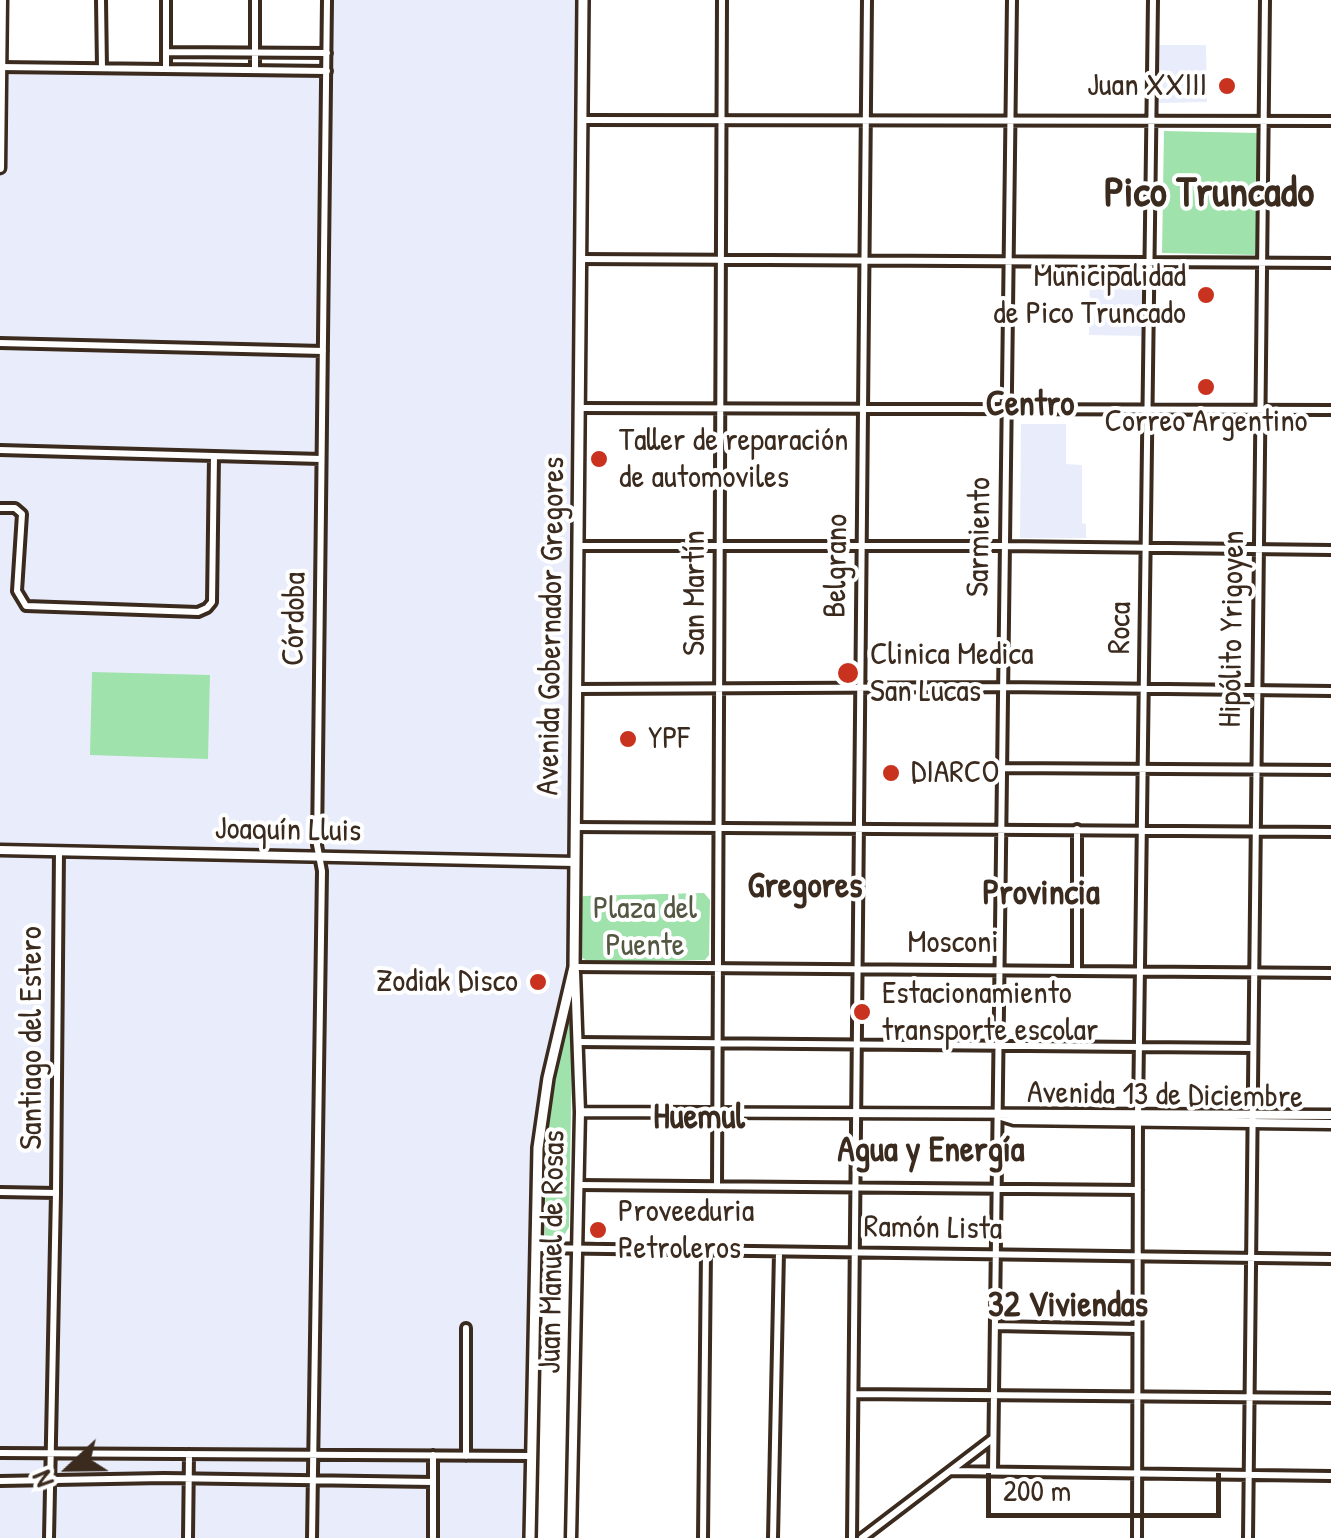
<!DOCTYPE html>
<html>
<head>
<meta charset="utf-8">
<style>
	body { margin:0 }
	#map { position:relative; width:1331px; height:1538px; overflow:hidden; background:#fff; font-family:"Patrick Hand",sans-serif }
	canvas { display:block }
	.north { position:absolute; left:20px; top:1418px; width:100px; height:100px; -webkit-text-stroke:8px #fff; paint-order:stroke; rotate:248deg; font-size:28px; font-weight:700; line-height:40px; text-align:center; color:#3b2a1e }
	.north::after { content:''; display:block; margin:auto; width:35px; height:45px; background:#3b2a1e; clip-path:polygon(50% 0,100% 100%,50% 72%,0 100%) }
	.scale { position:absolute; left:986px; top:1473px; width:235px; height:45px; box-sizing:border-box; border:5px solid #3b2a1e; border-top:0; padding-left:12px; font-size:30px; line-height:35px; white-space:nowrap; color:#3b2a1e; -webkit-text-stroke:8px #fff; paint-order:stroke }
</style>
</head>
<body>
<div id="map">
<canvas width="1331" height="1538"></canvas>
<div class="north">N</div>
<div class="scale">200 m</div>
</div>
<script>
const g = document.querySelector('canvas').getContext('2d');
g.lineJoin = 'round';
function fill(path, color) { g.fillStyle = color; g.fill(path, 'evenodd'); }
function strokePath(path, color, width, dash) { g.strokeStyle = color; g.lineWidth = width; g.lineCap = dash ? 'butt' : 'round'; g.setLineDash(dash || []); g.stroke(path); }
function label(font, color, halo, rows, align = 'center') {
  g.font = font + ' "Patrick Hand",sans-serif'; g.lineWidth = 8; g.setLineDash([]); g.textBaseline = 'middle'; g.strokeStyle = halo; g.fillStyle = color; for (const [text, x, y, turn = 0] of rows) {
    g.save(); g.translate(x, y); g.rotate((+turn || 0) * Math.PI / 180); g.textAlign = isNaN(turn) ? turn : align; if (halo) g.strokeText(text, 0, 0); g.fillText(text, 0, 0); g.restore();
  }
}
fill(new Path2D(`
	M0,0L1,67L326,71L327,0H583L574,967L538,1148L530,1538H0Z
	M1158,45H1206L1207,102L1159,103Z
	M1090,273H1147L1146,336L1089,335Z
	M1021,424H1066V464L1082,465V523L1086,524V538H1020Z`), '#e9edfb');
fill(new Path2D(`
	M1164,131L1259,133L1257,255L1162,253Z
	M92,672L210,675L208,759L90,755Z
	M704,893L710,900L709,955L705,960L588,962L580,956V905L583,896Z
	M573,998L569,1227L562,1239L549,1240L545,1236L546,1129L550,1093L570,1001Z`), '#a0e2ac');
const minor = new Path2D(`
	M101,0L102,68
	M166,52L327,53
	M0,67L327,71
	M166,69V0
	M255,70V0
	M582,120L1331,121
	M580,259L1331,263
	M0,343L323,351
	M579,408L1331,410
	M0,450L321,459
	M0,508H15L22,514L17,591L26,606L198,612L207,608L212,602L214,456
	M578,546H1005L1331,550
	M577,689L1003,687L1331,691
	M1002,768L1331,770
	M575,827L1331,832
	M574,967L1331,973
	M1077,969V829
	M579,1042L1253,1048
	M579,1185L1138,1190
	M717,1186L722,0
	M0,1192L56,1193
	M535,1248L1331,1259
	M995,1326L1137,1329
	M854,1394L1331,1398
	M0,1453L531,1456
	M466,1456V1328
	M951,1471L1331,1476
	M993,1471L1012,0
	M0,1481L164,1478L433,1482
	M49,1538L56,1193L59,851
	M188,1538L189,1454
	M312,1538L322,871L317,845L327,0
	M433,1538V1455
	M703,1538L706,1251
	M773,1538L779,1252
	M852,1538L867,0
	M862,1538L992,1439
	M1137,1538L1138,1114L1153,0
	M1248,1538L1265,0`);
const tertiary = new Path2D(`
	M0,168L2,0
	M0,850L575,862
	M580,1112L1331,1115
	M1001,1116L1014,1120L1331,1124
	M571,1538L580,1112L575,972`);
const secondary = new Path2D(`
	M530,1538L538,1148L548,1078L574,967L583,0`);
strokePath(minor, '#3b2a1e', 14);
strokePath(tertiary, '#3b2a1e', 15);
strokePath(secondary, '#3b2a1e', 16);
strokePath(minor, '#fff', 6);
strokePath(tertiary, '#fff', 8);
strokePath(secondary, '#fff', 9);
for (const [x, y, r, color] of [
	[1227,86,10,"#c8321e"],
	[1206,295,10,"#c8321e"],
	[1206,387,10,"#c8321e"],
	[599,459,10,"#c8321e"],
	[848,673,12,"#c8321e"],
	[628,739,10,"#c8321e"],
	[891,773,10,"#c8321e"],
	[538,982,10,"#c8321e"],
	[862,1012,10,"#c8321e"],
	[598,1230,10,"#c8321e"]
]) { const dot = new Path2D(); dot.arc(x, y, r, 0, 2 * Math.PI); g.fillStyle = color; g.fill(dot); strokePath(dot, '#fff', 4); }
label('32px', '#3b2a1e', '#fff', [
	["Juan XXIII",1207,86,"right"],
	["Municipalidad",1186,277,"right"],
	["de Pico Truncado",1186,314,"right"],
	["Correo Argentino",1206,422,"center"],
	["Taller de reparación",619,441],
	["de automoviles",619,478],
	["Clinica Medica",870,655],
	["San Lucas",870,692],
	["YPF",648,739],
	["DIARCO",911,773],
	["Zodiak Disco",518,982,"right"],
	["Estacionamiento",882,994],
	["transporte escolar",882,1031],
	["Proveeduria",618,1212],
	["Petroleros",618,1249]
], 'left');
label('32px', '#3b2a1e', '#fff', [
	["Sarmiento",980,537,-89],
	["Belgrano",837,566,-89],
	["San Martín",695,593,-90],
	["Córdoba",295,619,-89],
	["Avenida Gobernador Gregores",552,626,-89],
	["Roca",1121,628,-89],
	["Hipólito Yrigoyen",1233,629,-89],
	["Joaquín Lluis",288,831,1],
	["Mosconi",953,943],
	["Santiago del Estero",32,1038,-90],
	["Avenida 13 de Diciembre",1165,1096,1],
	["Ramón Lista",933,1229,1],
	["Juan Manuel de Rosas",553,1252,-89]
]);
label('32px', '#545842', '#fff', [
	["Plaza del",645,909],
	["Puente",645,946]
]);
label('bold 35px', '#3b2a1e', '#fff', [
	["Centro",1030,406],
	["Gregores",805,888],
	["Provincia",1041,895],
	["Huemul",699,1119],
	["Agua y Energía",931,1152],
	["32 Viviendas",1068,1307]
]);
label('bold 42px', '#3b2a1e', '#fff', [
	["Pico Truncado",1209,195]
]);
</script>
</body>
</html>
